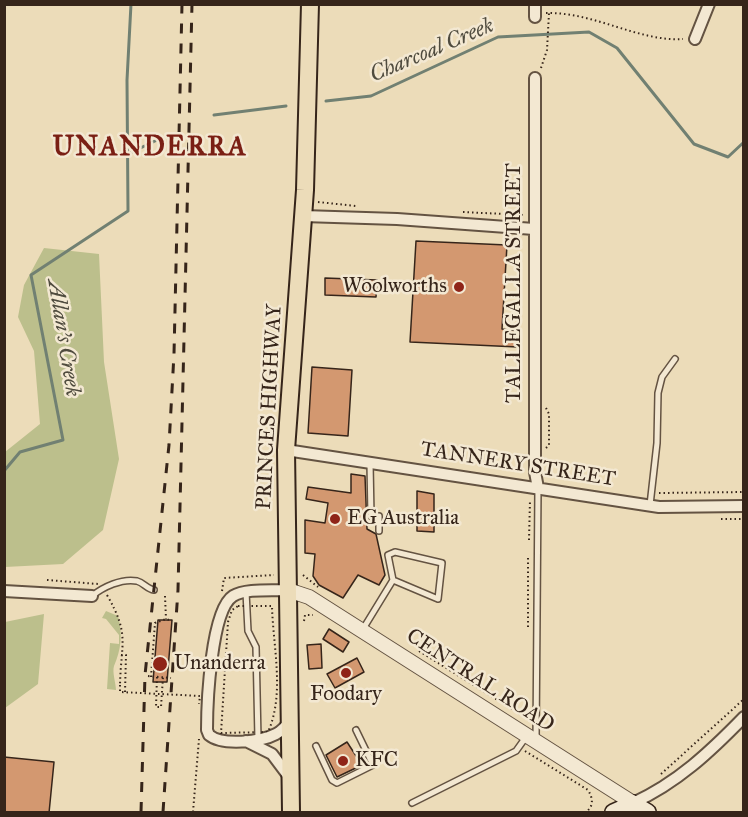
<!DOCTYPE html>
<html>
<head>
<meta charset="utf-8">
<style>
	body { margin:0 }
	#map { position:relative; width:748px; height:817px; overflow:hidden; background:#ecdcb9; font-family:"IM FELL Great Primer",serif }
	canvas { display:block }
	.frame { position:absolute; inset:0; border:6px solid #36251a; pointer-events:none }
</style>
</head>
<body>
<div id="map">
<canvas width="748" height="817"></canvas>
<div class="frame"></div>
</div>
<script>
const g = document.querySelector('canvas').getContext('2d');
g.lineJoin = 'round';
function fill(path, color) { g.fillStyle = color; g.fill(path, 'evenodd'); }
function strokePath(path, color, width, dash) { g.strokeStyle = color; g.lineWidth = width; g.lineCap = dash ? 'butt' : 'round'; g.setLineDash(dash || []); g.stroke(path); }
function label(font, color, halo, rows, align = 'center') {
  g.font = font + ' "IM FELL Great Primer",serif'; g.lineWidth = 5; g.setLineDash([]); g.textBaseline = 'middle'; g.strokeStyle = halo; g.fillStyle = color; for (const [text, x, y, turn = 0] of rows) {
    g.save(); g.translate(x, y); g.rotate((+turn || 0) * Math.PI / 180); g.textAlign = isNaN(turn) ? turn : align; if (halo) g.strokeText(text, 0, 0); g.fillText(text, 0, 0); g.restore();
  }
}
fill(new Path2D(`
	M44,248L99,254L104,362L119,459L103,530L63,564L5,567V452L40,424L34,351L18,317L24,285Z
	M106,611L118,616C123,634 121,650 114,666C112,672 116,684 116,690L107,689L110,643L119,644V635L106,619L102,618Z
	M44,614L38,684L5,708V622Z`), '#bcbf8c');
strokePath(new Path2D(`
	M326,101L371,96L498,37L589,32L617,48L694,144L728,157L744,142
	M214,115L286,106
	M128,154L157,140
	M4,471L20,452L63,440L31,275L128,211L127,80L131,4
	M4,621V627`), '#718072', 3);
const building = new Path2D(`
	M416,241L507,245L502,329L519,331L518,347L410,342Z
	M325,278L377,280L376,297L325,295Z
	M312,367L352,370L348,436L308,433Z
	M351,474L365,476L367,529L376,534L385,575L379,585L358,575L343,598L319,585L313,576L315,554L305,553V520L325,523L328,503L306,499L308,487L351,493Z
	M417,491L434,494V532L417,531Z
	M158,620H172L167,682H153Z
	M329,629L349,642L343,652L323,639Z
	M321,644L322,668L309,669L307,645Z
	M357,658L364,672L335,688L327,674Z
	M347,742L362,765L337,777L326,755Z
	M4,757L54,762L49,813H4Z`);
fill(building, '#d39870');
strokePath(building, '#36251a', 1.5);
const service = new Path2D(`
	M370,463L371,516H379V531
	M650,505L657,443L658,393L662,377L675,359
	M246,592L248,631L256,647L258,739
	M92,596C103,587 122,578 137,581C144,583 147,589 154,590
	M363,629L393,580L388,555L395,552L442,563L438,599L393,580
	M536,740L538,488
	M316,746L332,780L337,783L373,765L356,730
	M412,803L516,751L526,737`);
const minor = new Path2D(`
	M535,4V17
	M695,39L709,4
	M535,78V472L538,488
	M303,216L397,219L534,229
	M286,450L659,507L744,506
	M288,590C273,591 246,588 233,596C211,610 207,703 207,730L209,735C222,746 261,742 276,734C282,731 286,726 290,721
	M4,591L92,596
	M246,741L272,754L290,778
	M633,803C677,783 710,752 744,717`);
const tertiary = new Path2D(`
	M288,590L309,597L633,803`);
const secondary = new Path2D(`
	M613,812L633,803L648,812`);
const primary = new Path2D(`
	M291,812L286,450L305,190L310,4`);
strokePath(service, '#645342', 8);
strokePath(minor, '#645342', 14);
strokePath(tertiary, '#645342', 16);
strokePath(secondary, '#36251a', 18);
strokePath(primary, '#36251a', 20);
strokePath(new Path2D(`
	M546,13C595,12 639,42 683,39
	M541,68L547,50L549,13
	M318,202L356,206
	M463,212L524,215
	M546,448L549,445V414L546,408
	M659,493L744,492
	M721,519H744
	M529,540L530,500
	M303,575L318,587
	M47,580L98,584
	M222,591L224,578L274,575
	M107,595C130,635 121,642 120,685
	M165,596L166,619
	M238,606H272C273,647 285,694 268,732L221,733L228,622L232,610Z
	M304,621L305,615H313
	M528,627V555
	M419,651L520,714L522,716L527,710
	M121,655H126L125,692
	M148,676L171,678
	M151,677L155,623L166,619L172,621
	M157,677L156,707H161L163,677
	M525,751L588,790C593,798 594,806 586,812
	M661,774L744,699
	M193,812L199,739`), '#36251a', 2, [1.5, 3]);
strokePath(service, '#f3e8d2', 5);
strokePath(minor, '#f3e8d2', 10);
strokePath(tertiary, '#f3e8d2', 14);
strokePath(secondary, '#f3e8d2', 15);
strokePath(primary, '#ecdcb9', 16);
strokePath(new Path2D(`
	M141,812L145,675L169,445L174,354L182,4
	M163,812L178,590L192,4`), '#36251a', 3, [10, 10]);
strokePath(new Path2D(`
	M120,685V692L200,696L199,704`), '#36251a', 2, [1.5, 3]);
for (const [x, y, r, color] of [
	[459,287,6,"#8f2418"],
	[335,519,6,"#8f2418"],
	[160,664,8,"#8f2418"],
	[346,673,6,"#8f2418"],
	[343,761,6,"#8f2418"]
]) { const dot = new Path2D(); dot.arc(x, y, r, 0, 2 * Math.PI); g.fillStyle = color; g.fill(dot); strokePath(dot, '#f3e8d2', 2); }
label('21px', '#36251a', '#f3e8d2', [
	["TALLEGALLA STREET",515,283,-90],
	["PRINCES HIGHWAY",270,407,-87],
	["TANNERY STREET",518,465,9],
	["CENTRAL ROAD",480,681,33]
]);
label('21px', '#36251a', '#f3e8d2', [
	["Woolworths",447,287,"right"],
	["EG Australia",347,519],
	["Unanderra",174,664],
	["Foodary",346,695,"center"],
	["KFC",355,761]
], 'left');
label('italic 22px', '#4f4b3e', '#f3e8d2', [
	["Charcoal Creek",432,51,-23],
	["Allan's Creek",63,338,81]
]);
g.letterSpacing = '1.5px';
label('bold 27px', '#7a1f14', '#f3e8d2', [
	["UNANDERRA",150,148]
]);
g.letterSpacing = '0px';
</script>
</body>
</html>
